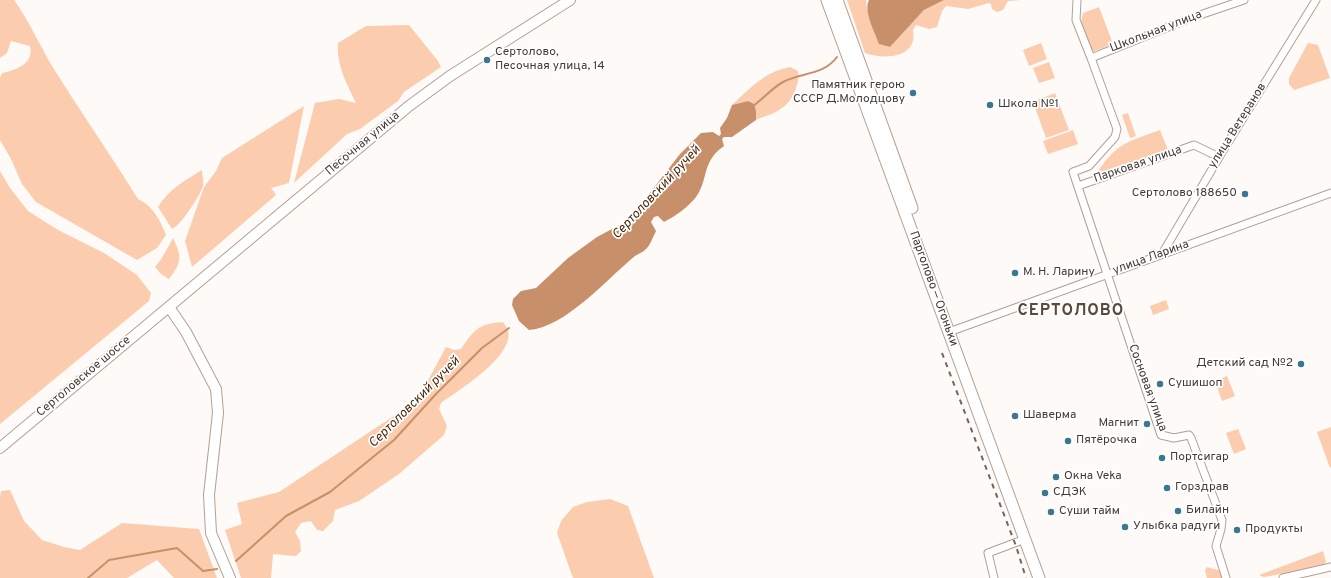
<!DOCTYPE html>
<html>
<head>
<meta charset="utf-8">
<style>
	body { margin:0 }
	canvas { display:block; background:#fefaf7 }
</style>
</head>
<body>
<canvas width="1331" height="578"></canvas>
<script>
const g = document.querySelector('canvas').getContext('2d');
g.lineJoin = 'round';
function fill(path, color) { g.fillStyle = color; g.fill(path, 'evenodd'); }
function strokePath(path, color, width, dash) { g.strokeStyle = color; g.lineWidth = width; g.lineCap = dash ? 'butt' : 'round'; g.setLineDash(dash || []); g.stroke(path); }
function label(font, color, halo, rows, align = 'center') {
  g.font = font + ' Overpass,sans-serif'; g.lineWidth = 3.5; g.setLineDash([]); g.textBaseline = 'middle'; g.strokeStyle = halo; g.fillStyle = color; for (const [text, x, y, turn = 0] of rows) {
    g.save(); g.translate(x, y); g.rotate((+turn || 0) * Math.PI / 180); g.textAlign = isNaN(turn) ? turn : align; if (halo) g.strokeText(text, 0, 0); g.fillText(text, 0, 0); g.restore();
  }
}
fill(new Path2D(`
	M0,0H14C29,21 39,44 52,66C80,111 110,154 138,199C153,206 160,220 166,235L157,248L137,260L36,202L22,184L11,159L0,140V78L2,73C16,70 34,64 30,46L11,41L7,53L0,58Z
	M847,0H866L867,10L890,47L924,10L944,0H1021L1008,1L1003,10L997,12L992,9L991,4L989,3L968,9L946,6L942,11L937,27L929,29L916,25L913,30C918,58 885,60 865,53Z
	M1099,7L1113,44L1092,52L1081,23L1083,13Z
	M409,25L438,61L441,67L404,92L398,101L360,129L347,134L294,183L315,103L339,99L356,103C347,84 336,64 338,43L366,26Z
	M1041,43L1047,59L1029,66L1023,50Z
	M1308,43L1318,45L1330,78L1294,90L1289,84V78Z
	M1049,62L1055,78L1039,83L1033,68Z
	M790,67L798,71C800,83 793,101 782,108C775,114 764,116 756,120V111L748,101L732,105C749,89 766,71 790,67Z
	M1055,93L1069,130L1046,138L1033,102Z
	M304,106L289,183L271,188L276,195L192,267L185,241L204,187L216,171L222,158Z
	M1128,113L1136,136L1130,138L1122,115Z
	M1073,130L1078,144L1048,154L1043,141Z
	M1160,130L1168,150L1095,176C1116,143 1125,143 1160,130Z
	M202,170C202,175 204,181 203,186C200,196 181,225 172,229L158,207C169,189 184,181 202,170Z
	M0,171L10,188L28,211L58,230L104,253L137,275L151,293L149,301L0,424Z
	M173,238C182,257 182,262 169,279L161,274L155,267L162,258Z
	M1166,300L1169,309L1153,315L1150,306Z
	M503,322C504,324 507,327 508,330C515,356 459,390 441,403L439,409L447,426L444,435L399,474L359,501L335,510L333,521L323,531L317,530L311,521L301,523L295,532L300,541L301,551L296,556L273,554L271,578H241L225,530L242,524L237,503L279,492L427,394L424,388L446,347L454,350L461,349C475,329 478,324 503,322Z
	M1227,376L1235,396L1222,401L1215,381Z
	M1331,427V467L1330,468L1317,432Z
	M1238,429L1246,449L1234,454L1226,433Z
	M10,490L24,521L42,540L64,547L80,550L122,523L199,529L217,578H174L157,560L127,578H0V497L1,491Z
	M610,499L628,506L654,578H573L557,533L561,521L573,507L587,502Z
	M1323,551L1326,562L1321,567L1264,577L1259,575Z
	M1207,567L1221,571L1224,578H1207L1205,570Z`), '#fbccad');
fill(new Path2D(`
	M869,0H944L924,10L890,47L879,44C875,32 863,11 869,0Z
	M748,101L754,104L756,111V120L732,137H724L722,139L724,146C701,162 709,179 696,197C688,207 676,216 664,222L658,216L654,217L651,222L656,231C653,237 650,246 645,250C643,252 638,254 635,256C607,279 566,327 529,330L519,321L512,305L513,299L521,291L536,288L568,258L597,237L629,220L680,154L701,133L713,132L719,136L721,134L720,128L727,118L732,105Z`), '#c8906a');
strokePath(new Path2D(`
	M753,106C763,99 772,88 783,82C801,72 823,76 837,57
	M236,561L286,516L330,492L394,440L436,394L482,348L509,328
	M88,578L109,560L177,548L203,571L217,569`), '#c8906a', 2);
const street = new Path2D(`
	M1077,0L1076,20L1091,58
	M1078,186L1194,145L1219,157
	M1162,254L1221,154L1316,0
	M949,332L1331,193
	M994,578L988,553L1025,539
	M1226,578L1216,546L1221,529L1222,520L1191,438L1189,435L1174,438L1161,435L1073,172L1089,166L1115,137L1117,129L1091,58L1188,19L1244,0
	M1283,578L1331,567`);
const secondary = new Path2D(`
	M169,307L186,332L216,389L218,413L209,495L211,533L230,578
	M0,448L409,106L450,76L570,0`);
const primary = new Path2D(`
	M827,0L1039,578
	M837,0L912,208`);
strokePath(street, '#b39f92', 9);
strokePath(secondary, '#b39f92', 12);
strokePath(primary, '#b39f92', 13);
strokePath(street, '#fff', 7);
strokePath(secondary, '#fff', 10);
strokePath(primary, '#fff', 11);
strokePath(new Path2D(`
	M942,353L1016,546L1026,578`), '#6f6762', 2, [5, 5]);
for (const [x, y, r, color] of [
	[487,60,4,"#3c778f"],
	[913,93,4,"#3c778f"],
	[990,105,4,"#3c778f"],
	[1245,194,4,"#3c778f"],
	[1015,273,4,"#3c778f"],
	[1301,364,4,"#3c778f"],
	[1160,384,4,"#3c778f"],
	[1015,416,4,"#3c778f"],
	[1147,424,4,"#3c778f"],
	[1068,441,4,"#3c778f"],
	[1162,458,4,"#3c778f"],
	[1056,477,4,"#3c778f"],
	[1167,488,4,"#3c778f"],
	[1045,493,4,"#3c778f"],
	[1178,511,4,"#3c778f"],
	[1051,512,4,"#3c778f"],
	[1125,527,4,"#3c778f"],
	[1237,530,4,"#3c778f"]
]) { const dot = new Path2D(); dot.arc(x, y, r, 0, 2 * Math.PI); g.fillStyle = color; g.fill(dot); strokePath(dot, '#fff', 1.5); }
label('12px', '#433a35', '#fff', [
	["Школьная улица",1156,32,-21],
	["улица Ветеранов",1238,126,-58],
	["Песочная улица",363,144,-40],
	["Парковая улица",1138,165,-19],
	["улица Ларина",1151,258,-20],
	["Парголово — Огоньки",933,289,70],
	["Сертоловское шоссе",84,377,-40],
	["Сосновая улица",1147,388,70]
]);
label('12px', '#433a35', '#fff', [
	["Сертолово,",495,53],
	["Песочная улица, 14",495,67],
	["Памятник герою",905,86,"right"],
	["СССР Д.Молодцову",905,100,"right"],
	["Школа №1",998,105],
	["Сертолово 188650",1237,194,"right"],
	["М. Н. Ларину",1023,273],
	["Детский сад №2",1293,364,"right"],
	["Сушишоп",1168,384],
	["Шаверма",1023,416],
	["Магнит",1139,424,"right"],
	["Пятёрочка",1076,441],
	["Портсигар",1170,458],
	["Окна Veka",1064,477],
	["Горздрав",1175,488],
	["СДЭК",1053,493],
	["Билайн",1186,511],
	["Суши тайм",1059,512],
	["Улыбка радуги",1133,527],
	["Продукты",1245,530]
], 'left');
label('italic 13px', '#4c2709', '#fff', [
	["Сертоловский ручей",657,193,-47],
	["Сертоловский ручей",415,403,-45]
]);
g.letterSpacing = '1px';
label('bold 16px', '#5b493d', '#fff', [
	["СЕРТОЛОВО",1071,312]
]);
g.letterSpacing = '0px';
</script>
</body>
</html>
